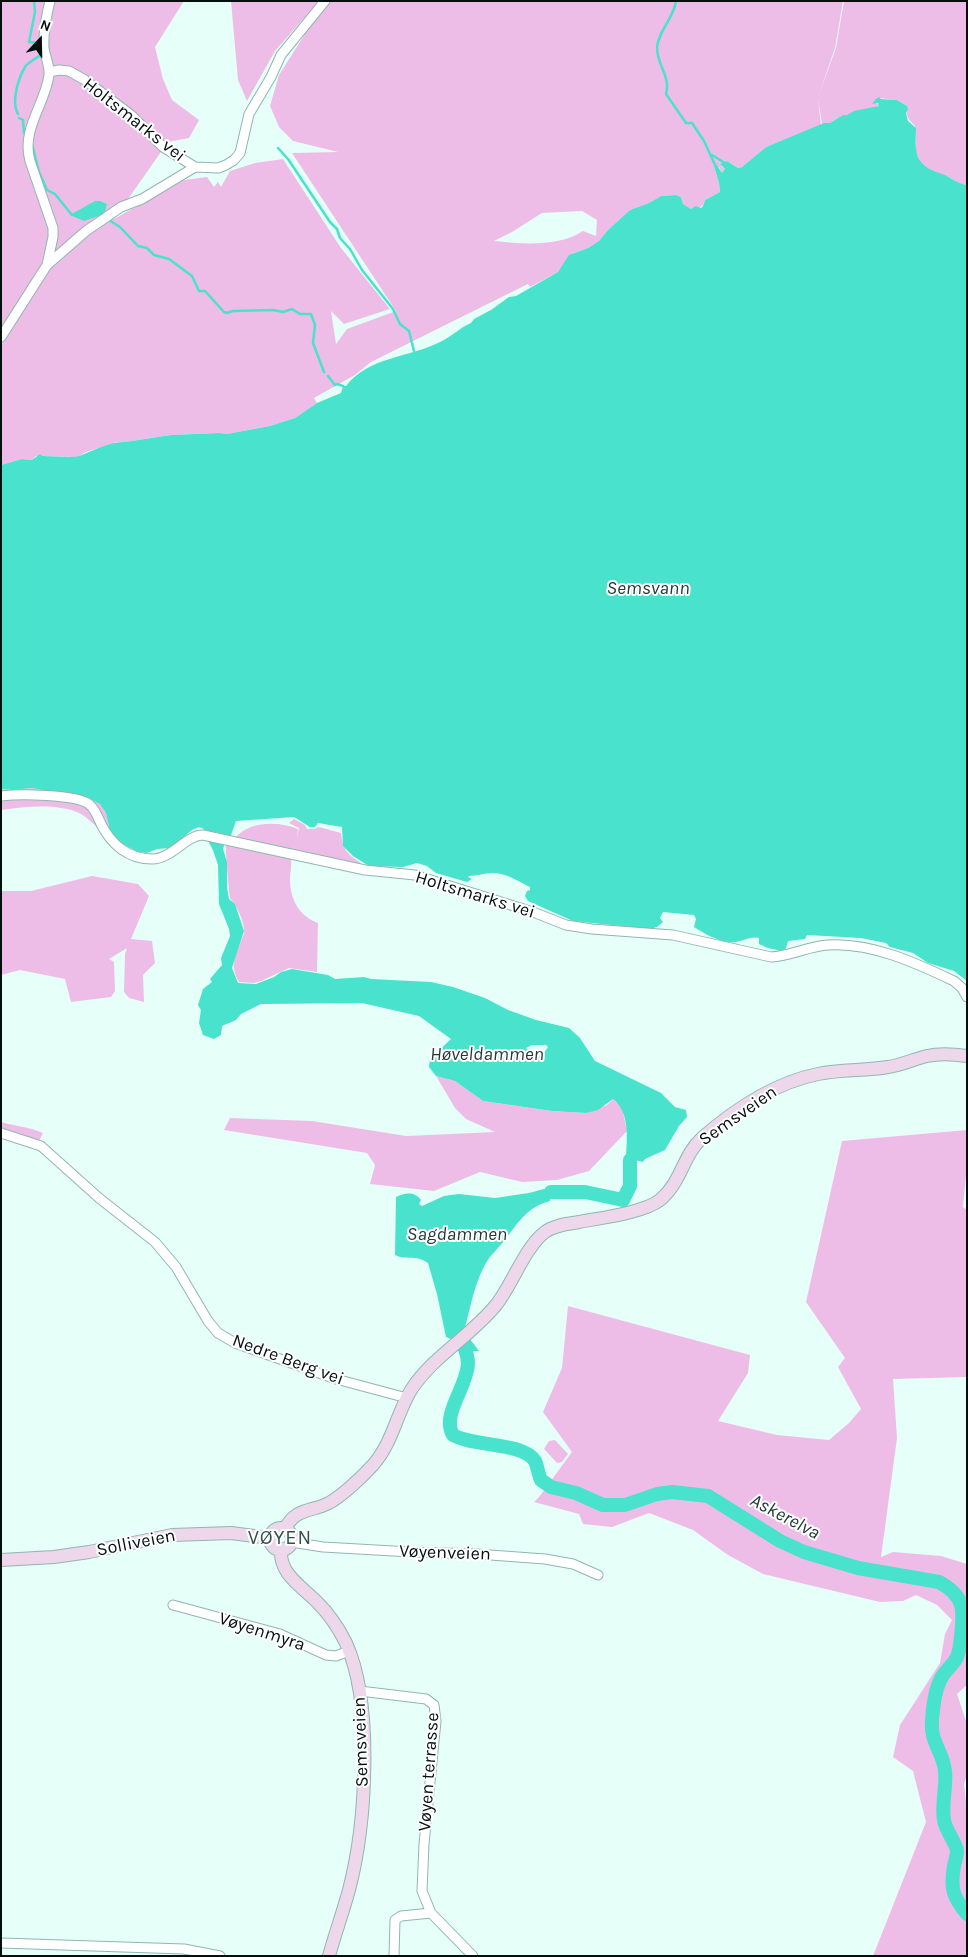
<!DOCTYPE html>
<html>
<head>
<meta charset="utf-8">
<style>
	body { margin:0 }
	#map { position:relative; width:968px; height:1957px; overflow:hidden; background:#e6fff9; font-family:Karla,sans-serif }
	canvas { display:block }
	.frame { position:absolute; inset:0; border:2px solid #03100e; pointer-events:none }
	.north { position:absolute; left:15px; top:15px; width:50px; height:50px; -webkit-text-stroke:4px #fff; paint-order:stroke; rotate:21deg; font-size:14px; font-weight:700; line-height:20px; text-align:center; color:#03100e }
	.north::after { content:''; display:block; margin:auto; width:18px; height:22px; background:#03100e; clip-path:polygon(50% 0,100% 100%,50% 72%,0 100%) }
</style>
</head>
<body>
<div id="map">
<canvas width="968" height="1957"></canvas>
<div class="frame"></div>
<div class="north">N</div>
</div>
<script>
const g = document.querySelector('canvas').getContext('2d');
g.lineJoin = 'round';
function fill(path, color) { g.fillStyle = color; g.fill(path, 'evenodd'); }
function strokePath(path, color, width, dash) { g.strokeStyle = color; g.lineWidth = width; g.lineCap = dash ? 'butt' : 'round'; g.setLineDash(dash || []); g.stroke(path); }
function label(font, color, halo, rows, align = 'center') {
  g.font = font + ' Karla,sans-serif'; g.lineWidth = 4; g.setLineDash([]); g.textBaseline = 'middle'; g.strokeStyle = halo; g.fillStyle = color; for (const [text, x, y, turn = 0] of rows) {
    g.save(); g.translate(x, y); g.rotate((+turn || 0) * Math.PI / 180); g.textAlign = isNaN(turn) ? turn : align; if (halo) g.strokeText(text, 0, 0); g.fillText(text, 0, 0); g.restore();
  }
}
fill(new Path2D(`
	M1,1H184L155,47L163,79L172,100L199,120L189,138L168,142L114,219L184,180L207,177L214,187L218,182L221,187L230,171L255,163L283,159L341,248L390,309L344,324L331,311L336,344L347,329L396,311L292,153L338,152L293,141L279,127L270,106L279,75L326,1H843L835,48L818,97L836,48L844,1H967V185L960,184L949,177L929,171L920,162L914,148L916,145L915,126C909,120 905,116 907,106L897,100L878,98L874,102L880,105C874,109 849,116 843,115L830,123L822,124L818,98L821,125L766,147L742,167L738,168L727,161L721,166L725,169L722,173L719,167L714,166L719,183L720,192L705,200C703,208 699,208 691,209L683,204L681,197L676,195L661,196L649,203L630,210L608,230L599,241L588,248L574,253L558,272L530,287L528,284L371,362L355,375L314,398L317,403L295,418L270,426L227,434L220,433L171,435L125,442H117L86,452L77,457L36,456L32,460L22,459L1,465ZM582,211L597,220L596,236L583,231C559,247 522,244 494,241L512,232L542,213Z
	M231,1H319L275,51L247,101L238,80Z
	M32,788L67,795L87,797L100,803L106,813L110,831L104,832C95,827 88,817 79,813C56,803 25,807 1,810V789L13,790Z
	M294,819L305,825L307,829H314L319,827L341,833C343,850 347,854 361,863L355,865L236,837C250,821 279,821 298,829L297,837L299,828L289,823Z
	M226,843L291,858C292,865 290,872 290,879C290,899 299,916 318,923L317,972L289,968L261,981L254,983L239,982C230,966 235,957 241,941C242,938 245,933 244,930C244,919 236,906 230,898C229,894 225,847 226,843Z
	M92,876L138,884L149,896L131,939L152,941L155,963L143,975L144,1002L129,998L124,992L125,954L127,948L109,959L114,962L115,991L111,997L71,1002L65,979L20,970L1,975V891H31Z
	M436,1076L455,1081L483,1101L552,1111L586,1113L607,1105L613,1099L622,1107L627,1131L589,1171L557,1180L522,1182L480,1172L434,1191L370,1184L375,1165L367,1153L224,1130L230,1118L312,1121L406,1136L495,1132L466,1119L455,1108Z
	M1,1122C15,1126 30,1127 43,1133L38,1143L1,1136Z
	M967,1130V1165L963,1207L967,1210V1377L893,1379L897,1438L881,1557L893,1552L941,1556L967,1564V1685L957,1694L967,1724V1775L964,1784L967,1812V1956H873L926,1822L913,1771L893,1757L900,1725L940,1663L945,1634L952,1620L937,1605L916,1595L903,1601L880,1602L763,1574L728,1555L693,1530L649,1513L612,1527L583,1524L579,1514L534,1502L539,1497L572,1452L543,1412L562,1368L568,1306L750,1355L748,1373L718,1421L777,1435L829,1440L849,1423L861,1409L838,1367L845,1358L806,1302L842,1141Z
	M555,1440L568,1454L562,1462L557,1463L544,1449L549,1441Z`), '#eebde7');
fill(new Path2D(`
	M879,97L881,99L897,100L907,106L908,109L906,113L908,121L916,128C915,154 914,165 942,174C951,177 957,184 967,185V981L954,971L928,963L913,953L890,947L886,943L861,938L807,935L805,939L788,941L786,948L782,951L768,948L759,944V938C750,936 744,941 735,942C722,944 705,934 694,927L696,919L694,915L663,912L660,918L663,922L657,927L650,929L573,921L528,901L525,896L527,891L530,890V887C518,881 506,873 492,873C485,873 477,876 469,876L468,877L472,879L467,882L436,873L427,866L417,863L403,867L369,866L353,856L343,846L342,827L318,823L315,827H310L294,817L236,821L230,838L218,835V833L216,832L215,835L203,833L204,829L199,827L192,830L171,848L157,849L147,853L138,852L120,843L110,831L106,813L100,804L87,797L67,795L32,788L13,790L1,789V465L22,459L32,460L40,454L42,456C51,456 73,458 79,456C93,451 110,441 125,442L171,435L220,433L227,434L270,426L295,418L317,403L341,393L343,386H346C369,356 410,358 442,341C452,336 461,327 471,323L474,319L491,310L509,297L516,296L558,272L569,255L588,248L599,241L608,230L630,210L649,203L661,196L676,195L681,197L683,204L691,209L696,206L701,208L703,206L705,200L720,192L719,183L714,166L717,165L722,173L725,169L720,164L727,161L738,168L742,167L766,147L824,123H830L843,115H847L854,111L879,106L878,103L872,104L876,99Z
	M95,201H100L107,204L104,214L84,221L70,215Z
	M207,839L225,842L223,849L227,862V887L229,899L235,904L244,931L232,968L238,983L256,984L274,977L281,972L292,969L328,975L335,979L364,977L371,979L431,982L453,987L485,998L508,1010L536,1020L569,1028L580,1038L595,1061L661,1093L675,1107L686,1110L687,1117L679,1126L665,1150L645,1159L643,1162L626,1158C627,1139 630,1112 613,1099L598,1110L586,1113L552,1111L483,1101L455,1081L436,1076L429,1067L430,1059L451,1039L419,1016L362,1003L261,1004L241,1014L236,1020L222,1026L221,1035L214,1039L203,1035L199,1023L201,1010L198,1005L203,989L212,982L210,979L222,965L221,958L230,936L229,929L219,904L218,865L213,850ZM532,1045H546L548,1047L544,1053L536,1057L526,1048Z
	M544,1189L551,1192L550,1201C528,1207 520,1220 507,1237C502,1244 495,1251 489,1258C475,1279 471,1306 464,1331L479,1351H459L451,1339L446,1337L437,1294L428,1263C415,1254 407,1261 395,1255L396,1197C405,1193 414,1191 421,1200L419,1204L422,1206L444,1196L459,1194L495,1198L529,1193Z`), '#49e2cc');
strokePath(new Path2D(`
	M34,1L35,12L29,42L39,43
	M676,1C674,18 658,31 657,48C657,65 671,77 666,94L686,123H692L704,141L716,167
	M18,114C11,102 18,79 25,67C27,63 36,59 40,55V49
	M19,118L23,120L24,133
	M32,144L39,172L47,190L55,194L72,215
	M278,148L288,159L330,222L337,229L340,238L350,249L362,270L393,309L400,324L409,331L414,351
	M712,155L725,163
	M109,220L120,227L138,246L147,248L154,255L169,259L192,276L199,291H205L224,312L227,313L233,311L273,310L283,312L292,309L300,314H311L315,325L313,343L324,372
	M328,376L335,385L337,384L343,386`), '#49e2cc', 2.5);
strokePath(new Path2D(`
	M551,1192H585L623,1200L630,1186V1160
	M458,1335C463,1344 468,1353 468,1364C467,1387 441,1415 453,1435C474,1447 523,1442 535,1461C538,1467 538,1474 541,1480L551,1487L576,1493L603,1505H625L657,1494L672,1492L708,1496L780,1541L804,1552L858,1568L939,1582C965,1596 964,1610 961,1636C960,1644 960,1652 956,1659C951,1667 942,1673 939,1683C934,1694 933,1708 932,1720C930,1743 943,1751 945,1771C947,1787 941,1803 944,1820C946,1832 956,1842 957,1851C957,1856 955,1861 954,1866C950,1888 953,1897 967,1914`), '#49e2cc', 14);
const street = new Path2D(`
	M49,72L59,70L69,71L85,80L131,115L163,147L195,167
	M195,167L218,168L226,165L234,160L240,153L249,114L271,77L281,55L325,1
	M47,265L53,237V228L30,161C21,129 45,105 49,75C50,66 45,56 44,48C43,32 46,17 50,1
	M1,337L47,265L86,231L121,207L142,199L195,167
	M1,796C19,794 75,794 89,804C95,809 98,817 101,824C111,844 128,859 152,859C172,859 186,835 203,835L365,870L415,875L533,912L566,925L592,929L673,935L771,957C791,956 809,946 828,945C871,942 916,963 954,981L962,988L967,997
	M1,1133L41,1146L99,1198L155,1242L176,1267L208,1321L218,1333L235,1343L336,1379L407,1398
	M291,1542L323,1547L411,1552L477,1554L545,1559L573,1564L598,1575
	M173,1605L280,1634L326,1655L336,1656L349,1651
	M360,1691L426,1699L434,1705L436,1721L424,1844L422,1891L431,1913L473,1956
	M1,1943L184,1949L220,1956
	M394,1956L395,1920L401,1916L431,1913`);
const secondary = new Path2D(`
	M270 1539a11 11 0 1 1 22 0a11 11 0 1 1-22 0Z
	M285,1529C295,1508 311,1512 329,1503C343,1495 362,1477 373,1465C393,1442 396,1415 411,1390C433,1356 471,1336 496,1305C512,1285 525,1247 545,1232C554,1225 568,1224 579,1222C600,1218 643,1213 660,1200C681,1183 683,1155 702,1138C735,1109 774,1083 818,1074C841,1069 865,1071 888,1067C902,1065 914,1059 927,1056C940,1053 953,1054 967,1056
	M281,1549C279,1575 302,1586 318,1603C329,1614 339,1629 346,1643C374,1705 366,1825 349,1890C343,1912 335,1934 329,1956
	M1,1560L54,1557L89,1552L172,1535L231,1533L270,1538`);
strokePath(street, '#8fb7af', 11);
strokePath(secondary, '#8fb7af', 14);
strokePath(street, '#fff', 9);
strokePath(secondary, '#eed7eb', 12);
label('18px', '#03100e', '#fff', [
	["Holtsmarks vei",134,120,38],
	["Holtsmarks vei",475,895,17],
	["Semsveien",738,1116,-35],
	["Nedre Berg vei",288,1360,20],
	["Solliveien",136,1543,-11],
	["Vøyenveien",445,1553,2],
	["Vøyenmyra",262,1632,18],
	["Semsveien",361,1742,-92],
	["Vøyen terrasse",429,1772,-86]
]);
label('italic 19px', '#213a36', '#fff', [
	["Semsvann",648,589],
	["Høveldammen",487,1055],
	["Sagdammen",457,1235],
	["Askerelva",785,1517,28]
]);
g.letterSpacing = '1px';
label('20px', '#2e534d', '#fff', [
	["VØYEN",280,1538]
]);
g.letterSpacing = '0px';
</script>
</body>
</html>
